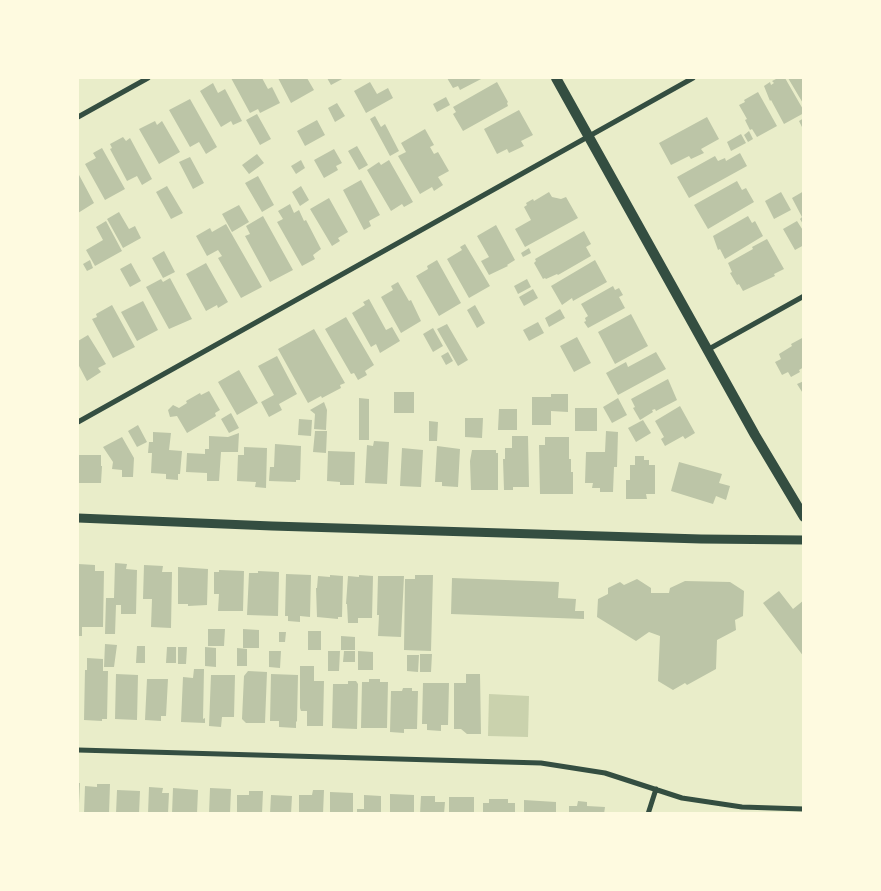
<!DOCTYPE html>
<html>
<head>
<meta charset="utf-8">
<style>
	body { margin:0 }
	#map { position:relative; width:881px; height:891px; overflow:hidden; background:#e9edc9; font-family:Literata,serif }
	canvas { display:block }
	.frame { position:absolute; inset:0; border:79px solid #fefae0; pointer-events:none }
</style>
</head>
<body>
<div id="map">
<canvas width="881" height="891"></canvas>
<div class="frame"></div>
</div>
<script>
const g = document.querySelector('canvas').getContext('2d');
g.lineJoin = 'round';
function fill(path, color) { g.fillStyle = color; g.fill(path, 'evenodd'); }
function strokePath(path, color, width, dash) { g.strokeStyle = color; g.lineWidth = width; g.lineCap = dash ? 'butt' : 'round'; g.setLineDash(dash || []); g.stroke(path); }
fill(new Path2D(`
	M489,694L529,696L528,737L488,736Z`), '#cad2ad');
fill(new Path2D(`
	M231,78H262L268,89L272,87L280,103L260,113L258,109L250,113Z
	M278,78H307L314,90L291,103Z
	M327,78H344L331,85Z
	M447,78H483L460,90L458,86L453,88Z
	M778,78H785L804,111V113L784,124L771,100L770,101L764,86L770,82L771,85L774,83L772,81Z
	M788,78H804V105Z
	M370,82L377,94L388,88L393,98L366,113L354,91Z
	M497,82L508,102L507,103L508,106L463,131L453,114L456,112L453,107Z
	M213,83L218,93L225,89L242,121L233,125L231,121L221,127L200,91Z
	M758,92L777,126L757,137L752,129L750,130L745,120L747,119L739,105L745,102L744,100Z
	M446,97L450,105L437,112L433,104Z
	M190,99L217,147L206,154L199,142L190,147L169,110Z
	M337,103L345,116L335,122L328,108Z
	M519,110L533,135L521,141L524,146L509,153L507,149L497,154L484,129Z
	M257,114L271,139L260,145L246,120Z
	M375,116L381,127L385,124L399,151L390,156L370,119Z
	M707,117L719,139L701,149L704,153L691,159L689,156L671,165L659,143Z
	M804,118V126L802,127L799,121Z
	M317,120L325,135L305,146L297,131Z
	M155,121L157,125L162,121L180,152L159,164L139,129Z
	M425,129L434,145L430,147L434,154L438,152L449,171L438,177L443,185L434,191L432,187L420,194L398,156L406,152L401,143Z
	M749,131L753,139L748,142L744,135Z
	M741,134L746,143L731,151L727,142Z
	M123,137L126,141L130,138L152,179L142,185L137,176L127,181L110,149L112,148L110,144Z
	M357,146L368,165L359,170L348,151Z
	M102,148L125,189L105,200L85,164L96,158L93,153Z
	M334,149L342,163L336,166L338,170L324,178L314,160Z
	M740,153L747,166L689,198L677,177L715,156L718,161L725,158L726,161Z
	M257,154L264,163L249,174L242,165Z
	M190,157L204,183L193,189L179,162Z
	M301,160L305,168L296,174L291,166Z
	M389,160L413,202L404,207L402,204L391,211L367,170L379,162L381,165Z
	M78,173L94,203L78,213Z
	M258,176L274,205L262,212L245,183Z
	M361,180L380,215L369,221L371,226L364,230L343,190Z
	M737,181L742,190L746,188L754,202L708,229L694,205Z
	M167,186L183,213L171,219L156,192Z
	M301,186L309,200L300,206L292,192Z
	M804,191V226L800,219L802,217L792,198Z
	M549,192L552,197L561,199L566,197L578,218L525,247L515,229L531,220L524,207L527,205L526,203L533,199L534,201Z
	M781,192L791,210L774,219L765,201Z
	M329,198L348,232L338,238L340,241L332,246L310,209Z
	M290,204L294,213L299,210L304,221L306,220L321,249L313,255L315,259L302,266L277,222L283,219L278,211Z
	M239,205L249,222L232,232L222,214Z
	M119,212L129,229L135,226L141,238L123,248L107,219Z
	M263,216L293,270L270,282L245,236L250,234L246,226Z
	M748,216L752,223L755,221L763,236L725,259L720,249L718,250L713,236Z
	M106,221L122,251L95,266L86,250L103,240L96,227Z
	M797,221L804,232V245L795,250L783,229Z
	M226,224L262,287L241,298L218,258L222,256L218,250L207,256L196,236L210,228L212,232Z
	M496,225L515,260L507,265L508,266L489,275L481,261L489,257L477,236Z
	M584,231L591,244L586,247L591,256L558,275L557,274L546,279L545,278L543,279L534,263L536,261L535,259Z
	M767,239L784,269L774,274L775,276L743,291L739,284L737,285L730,273L732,272L728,263L753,249L752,247Z
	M465,244L490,286L469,298L447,259L462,250L460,247Z
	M529,248L531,253L523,257L521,253Z
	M164,251L175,272L163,278L152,258Z
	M90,260L93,268L87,271L83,264Z
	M437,260L461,303L439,316L416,276L428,269L427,266Z
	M595,260L607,282L573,301L572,298L562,305L551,286Z
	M131,263L141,281L130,287L120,269Z
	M206,263L228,302L218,308L217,305L206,311L186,274Z
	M170,278L192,319L169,329L146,287L161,279L163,282Z
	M527,279L531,287L518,294L514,286Z
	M398,282L409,301L411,300L421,321L401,333L381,297L393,290L391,286Z
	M613,286L615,290L619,288L623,295L619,297L625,308L588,328L584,322L586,321L585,318L588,316L581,304Z
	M533,289L538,298L524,306L519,297Z
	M369,299L386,330L392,327L400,341L380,353L376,344L371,347L352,313L365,305L363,302Z
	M143,301L158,330L137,341L121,312Z
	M112,305L135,347L113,358L92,319L97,317L96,314Z
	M475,305L485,323L477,328L467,310Z
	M560,309L565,318L549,327L545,318Z
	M631,314L648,346L615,364L598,332Z
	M346,317L374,365L365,371L367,375L358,380L354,373L351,374L325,329Z
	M538,322L544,333L529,341L523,330Z
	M447,324L468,360L458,366L437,329Z
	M433,328L443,346L433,352L423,334Z
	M314,329L345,383L340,385L341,388L322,398L321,396L308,403L278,349Z
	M88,335L106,364L98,368L101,372L87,381L78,364V341Z
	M577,337L591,363L574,372L560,346Z
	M804,337V367L799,370L800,372L791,377L788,372L782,375L775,362L781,359L779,354L792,346L791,344Z
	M448,352L453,361L446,365L441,356Z
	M656,352L666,369L618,395L606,373L626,362L628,367Z
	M277,356L297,394L279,404L282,410L269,417L261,402L274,395L258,366Z
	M239,370L258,403L237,415L218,382Z
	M668,379L677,400L656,411L655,409L652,410L653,412L640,420L633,408L635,407L631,399Z
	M804,381V395L797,384Z
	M209,391L220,410L215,413L216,416L187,433L177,416L170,417L168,410L173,405L179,408L187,403L186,401L200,393L201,395Z
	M394,392H414V413H394Z
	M551,394H568V412L551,411V425H532V397H551Z
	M359,398L369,399V440H359Z
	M618,398L627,415L612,423L603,407Z
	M324,402L327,410L326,430L314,429L315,414L310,410Z
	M680,406L695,433L685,439L683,436L665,446L661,439L664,437L655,421Z
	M575,408H597V431H575Z
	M499,409H517V430H498Z
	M231,413L239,428L229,433L221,419Z
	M465,418H483L482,438L465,437Z
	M299,419L312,420L311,436L298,435Z
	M643,420L651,433L636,442L628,428Z
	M429,421L438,422L437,441H429Z
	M138,425L147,442L137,447L128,431Z
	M315,431H327L326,453L313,452Z
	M606,431L618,432L617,467H614L613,492H600V488H592L593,483H585L586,452H605Z
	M153,432L171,433L169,450L182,451L180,474H178V480L166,479V474L151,473L152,453H148L149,442H153Z
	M239,433L238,452H221L219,481H207V473L186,472L187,453L205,454V449H209V436L228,437Z
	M512,436H528L529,487H513V490H504L503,459H505V448H512Z
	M122,437L134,458L133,477H122V470L112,469L113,462L103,447Z
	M545,437H569V459H571V472H573V494H540L539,445H545Z
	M374,441L389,442L387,484L365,483L367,445L373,446Z
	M275,444L301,446L300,480H296V482L269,481L270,467H274Z
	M437,446L460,449L458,487L442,486V482H435Z
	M244,447L267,448L266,488L255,487L256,482L237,481L238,455H244Z
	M402,448L423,450L421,487L400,486Z
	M472,450H496V453H498V490H471L470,461Z
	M328,451L355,452L354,485H340V482L327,481Z
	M79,455H101V466H102L101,483H78Z
	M635,456H644V460H649V465H655V494H646L647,499H626V480H630V465H635Z
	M679,462L722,474L719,483L730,486L726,500L716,496L713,504L671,491Z
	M115,563L127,564L126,569L137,570L136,614H121V605H116L115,634H105L106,598H114Z
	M78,564L95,565V571H104L103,627H82V636H78Z
	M144,565L163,566L162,572H172L171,628L151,627L152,599H143Z
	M178,567L208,569L207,605L188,606V604H178Z
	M219,570L244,571L243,611H218L219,594H214V572H219Z
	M258,571L279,572L278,616L247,615L249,573H258Z
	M286,574L311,575L310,617L300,616V622L288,621V616H285Z
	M330,575L343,576L342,617H338V619L317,617L316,588H317L318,576L330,577Z
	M359,575L373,576L372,618H358V623H348L347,604H346L348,576L359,577Z
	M415,575H433L431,651L404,650L405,579H415Z
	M378,576H404L401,637L378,636L379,615H377Z
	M452,578L559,582L558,598L576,599L575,611H584V619L451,614Z
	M637,579L651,588V593H669L670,588L685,581L730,582L744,591L743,616L735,620L736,630L717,640L716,669L687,685L685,683L673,690L658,681L660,636L649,632L636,641L597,617L598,599L608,594V588L620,582L624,585Z
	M779,591L793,609L804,600V657L763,603Z
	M208,629H225L224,646H208Z
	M243,629L259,630V648H243Z
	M308,631H321V650H308Z
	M279,632H286L285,642H279Z
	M341,636L355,637V650H341Z
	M105,644L117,645L114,667H104Z
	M137,646H145V663H136Z
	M167,647H176V663H166Z
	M178,647H187L186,664H178Z
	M205,647L216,648V667L205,666Z
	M237,648L247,649V666H237Z
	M269,651H281L280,668L269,667Z
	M328,651H340L339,671H328Z
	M344,651H355V662H343Z
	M358,651L373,652V670H358Z
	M420,654H432L431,672H420Z
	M407,655H419L418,672L407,671Z
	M87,658L103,659V671H108L107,719H102V721L84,720L85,670H87Z
	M300,666H314V681H324L323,726H307V711H301L300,708Z
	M194,669H204L203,719L205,718V723L181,722L183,677L193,678Z
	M248,671L267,672L265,723H246L242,719L244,676Z
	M116,674L138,675L137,720L115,719Z
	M271,674L298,675L297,721L296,722V728L279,727V721H270Z
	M466,674H480L481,734H467L461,729H454V683H466Z
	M211,675H235L234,717H222L221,727L209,726Z
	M147,679H168L166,716H161V721L145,720Z
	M369,679H380V682H388L387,728H361L362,682H369Z
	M348,681H356L358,684L357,729L332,728L333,684H348Z
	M423,683H449L448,725H441V731L427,730V724H422Z
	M403,688H412V691H418L417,729H404V733L390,732L391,691H402Z
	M78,783H80L79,804H78Z
	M97,784H110L109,814H84L85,786L97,787Z
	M149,787L163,788L162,793H169L168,814H148Z
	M173,788L198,790L197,814H172Z
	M210,788L231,789L230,814H209Z
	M117,790L140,791L139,814H116Z
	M313,790H324L323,814H299V795H312Z
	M249,791H263L262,814H237V795H249Z
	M330,792L353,793V814H330Z
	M390,794L414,795V814H390Z
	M271,795L292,796L291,814H270Z
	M364,795L381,796V814H357V809H364Z
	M421,796H435V802H445L444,814H420Z
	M449,797H474V814H449Z
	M489,799H508V803H515V814H483V803H489Z
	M524,800L556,802V814H524Z
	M578,801L587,802V806L605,807L604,814H569V806H577Z`), '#bcc5a7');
strokePath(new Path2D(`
	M78,117L148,78
	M709,349L804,296
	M78,422L693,78
	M78,750L541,763L605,773L682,798L742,807L804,809
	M648,814L656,789`), '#344e41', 5);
strokePath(new Path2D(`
	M78,518L272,526L701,539L804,540`), '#344e41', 9);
strokePath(new Path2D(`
	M556,78L755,435L804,517`), '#344e41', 10);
</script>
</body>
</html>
